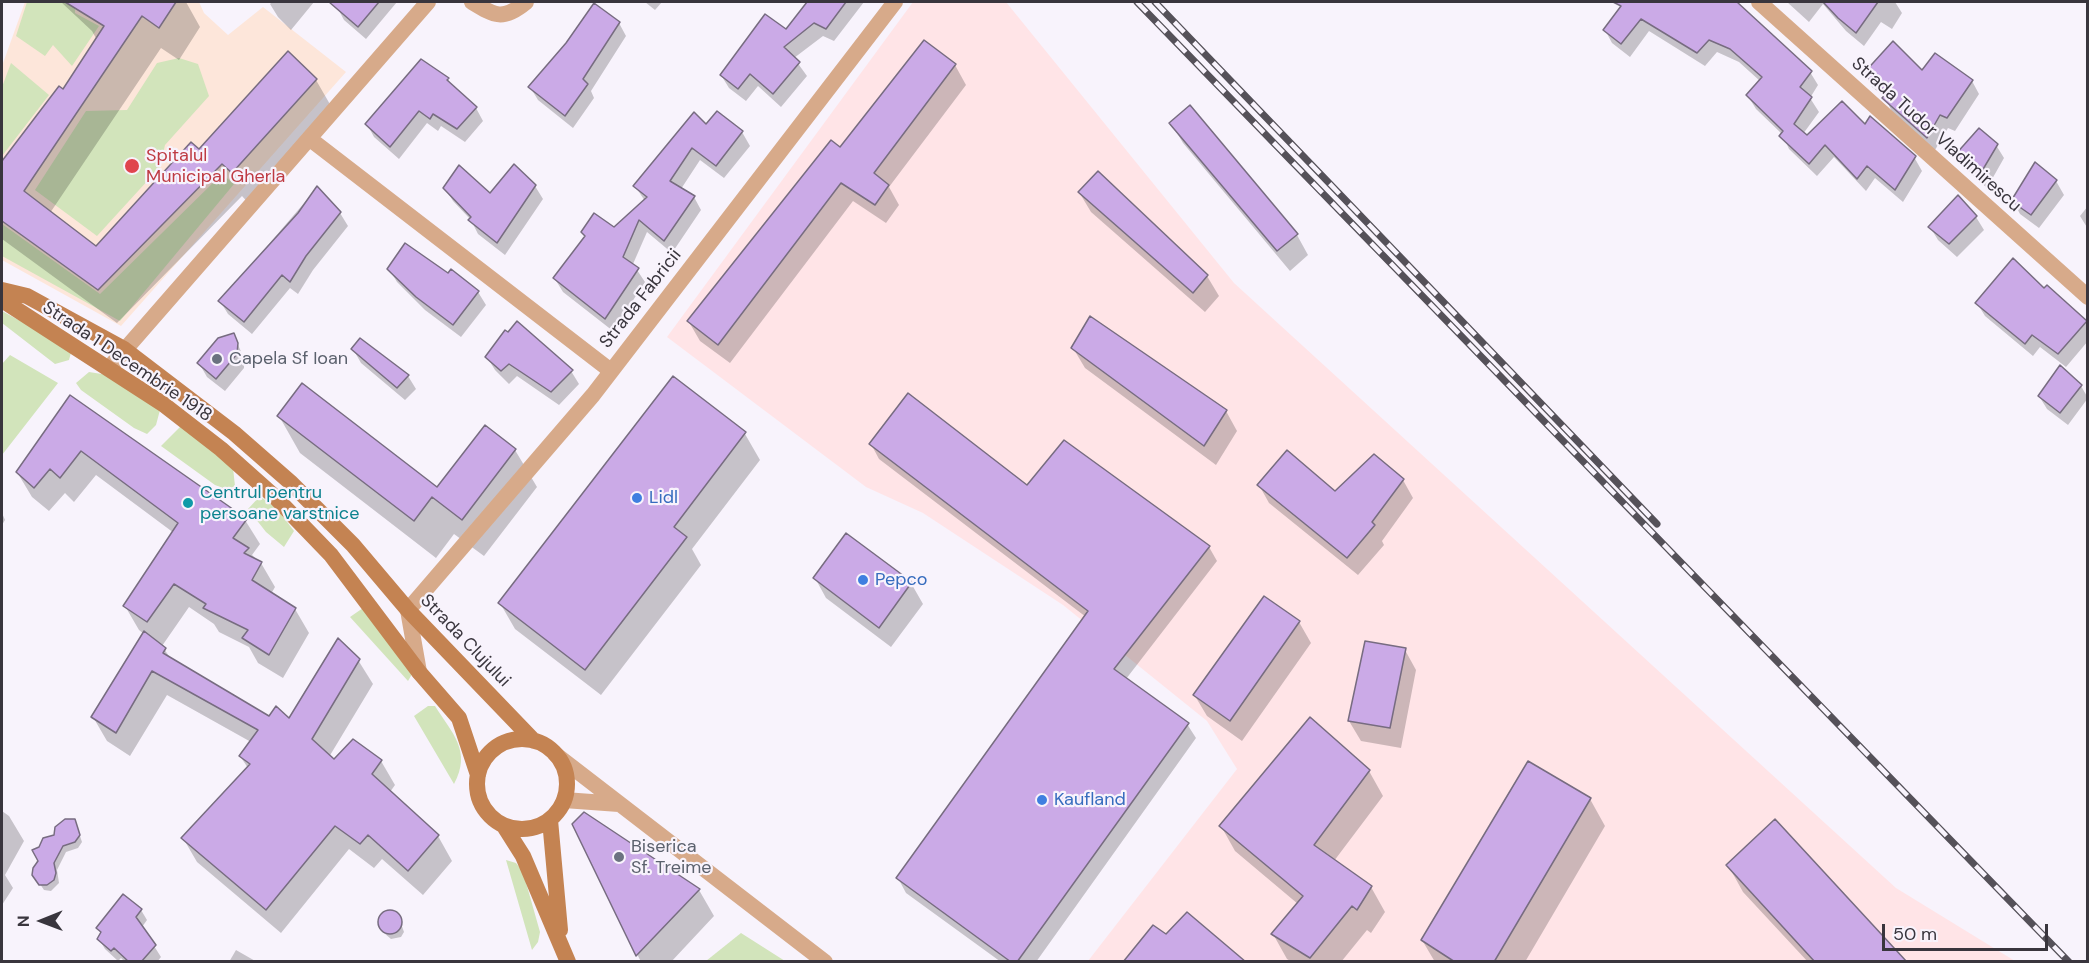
<!DOCTYPE html>
<html>
<head>
<meta charset="utf-8">
<style>
	body { margin:0 }
	#map { position:relative; width:2089px; height:963px; overflow:hidden; background:#f8f3fc; font-family:"DM Sans",sans-serif }
	canvas { display:block }
	.frame { position:absolute; inset:0; border:3px solid #39353d; pointer-events:none }
	.north { position:absolute; left:12px; top:891px; width:60px; height:60px; -webkit-text-stroke:4px #f8f3fc; paint-order:stroke; rotate:269deg; font-size:16px; font-weight:700; line-height:24px; text-align:center; color:#39353d }
	.north::after { content:''; display:block; margin:auto; width:21px; height:27px; background:#39353d; clip-path:polygon(50% 0,100% 100%,50% 72%,0 100%) }
	.scale { position:absolute; left:1882px; top:924px; width:166px; height:27px; box-sizing:border-box; border:3px solid #39353d; border-top:0; padding-left:8px; font-size:18px; line-height:21px; white-space:nowrap; color:#39353d; -webkit-text-stroke:4px #f8f3fc; paint-order:stroke }
</style>
</head>
<body>
<div id="map">
<canvas width="2089" height="963"></canvas>
<div class="frame"></div>
<div class="north">N</div>
<div class="scale">50 m</div>
</div>
<script>
const g = document.querySelector('canvas').getContext('2d');
g.lineJoin = 'round';
function fill(path, color) { g.fillStyle = color; g.fill(path, 'evenodd'); }
function strokePath(path, color, width, dash) { g.strokeStyle = color; g.lineWidth = width; g.lineCap = dash ? 'butt' : 'round'; g.setLineDash(dash || []); g.stroke(path); }
function label(font, color, halo, rows, align = 'center') {
  g.font = font + ' "DM Sans",sans-serif'; g.lineWidth = 4.5; g.setLineDash([]); g.textBaseline = 'middle'; g.strokeStyle = halo; g.fillStyle = color; for (const [text, x, y, turn = 0] of rows) {
    g.save(); g.translate(x, y); g.rotate((+turn || 0) * Math.PI / 180); g.textAlign = isNaN(turn) ? turn : align; if (halo) g.strokeText(text, 0, 0); g.fillText(text, 0, 0); g.restore();
  }
}
fill(new Path2D(`
	M913,2H1006L1234,283L1896,888L2015,961H1088L1237,769L1207,721L1063,605L923,513L866,487L667,337Z`), '#ffe4e7');
fill(new Path2D(`
	M25,2H199L204,13L228,35L263,7L346,72L121,326L2,260V66Z`), '#fde6da');
fill(new Path2D(`
	M27,2H72L75,4V13L99,26L72,66L53,45L45,56L16,36Z
	M179,58L198,64L209,96L165,145L160,167L97,236L35,190L86,111L127,110L157,63Z
	M11,63L49,95L2,156V87Z
	M222,174L234,184L120,321L2,256V224L100,294Z
	M2,311L72,349L69,360L55,364L2,323Z
	M10,355L58,383L2,455V364Z
	M89,372L108,375L160,410L156,425L147,434L134,428L81,390L76,383Z
	M181,426L233,468L235,486L228,490L215,485L161,446Z
	M260,496L278,510L294,531L284,547L266,532L248,509Z
	M363,608L415,669L408,681L350,617Z
	M428,706H435C452,733 472,751 454,784L414,716Z
	M506,860L516,863L523,872L540,932L538,942L532,950Z
	M741,933L785,961H706Z`), '#d2e4bb');
fill(new Path2D(`
	M61,2H104L116,9L122,2H186L200,27L179,60L161,48L50,213L96,248L199,151L316,80L335,113L251,206L242,196L117,323L2,239V163L60,88L64,91L97,40L92,31Z
	M272,2H314L291,30L278,17L270,4Z
	M341,2H397L366,39L344,20L337,7Z
	M645,2H662L655,10Z
	M808,2H864L834,41L823,36L794,58L807,76L781,107L758,86L746,101L729,88L721,75L787,31Z
	M1626,2H1735L1810,72L1818,85L1810,98L1819,112L1803,134L1807,137L1865,126L1914,157L1922,171L1903,202L1875,178L1866,191L1834,157L1817,176L1789,149L1782,134L1756,109L1748,96L1760,81L1739,62L1717,52L1705,66L1649,31L1630,57L1612,43L1605,30Z
	M1787,2H1895L1902,13L1892,29L1881,22L1864,46L1846,31L1823,4L1809,22Z
	M619,23L626,36L591,91L594,98L573,128L538,100L530,87Z
	M924,43L955,65L966,85L889,187L899,205L886,223L853,201L730,363L700,341L689,322L840,149Z
	M421,61L448,79L452,87L476,108L483,121L465,142L441,126L438,131L427,123L399,159L374,137L367,124Z
	M1923,72L1972,81L1979,94L1955,131L1948,128L1935,150L1892,112L1885,97L1872,87L1865,74Z
	M717,113L742,132L750,146L724,178L700,160L681,189L694,197L701,210L672,253L647,232L633,264L645,282L613,331L563,292L555,279L586,238L582,232L614,229L645,201L635,186L706,126Z
	M1171,123L1297,235L1308,255L1290,271L1183,143Z
	M1996,145L2004,158L1987,188L1965,168L1957,155Z
	M2056,181L2064,195L2039,228L2020,214L2013,201Z
	M535,186L543,199L505,255L478,234L471,220L453,201L445,188L491,195Z
	M317,188L340,213L348,226L313,270L298,294L290,288L252,334L228,314L220,301Z
	M1079,192L1207,276L1219,296L1205,312L1091,212Z
	M2088,206V229L2080,216Z
	M1976,217L1984,230L1957,257L1938,240L1930,227Z
	M389,269L449,275L478,292L486,305L461,337L425,310L397,282Z
	M2045,291L2088,325V341L2066,367L2040,347L2033,356L1985,316L1977,303Z
	M233,334L244,358V368L225,391L207,377L199,363Z
	M508,335L571,371L579,384L559,405L517,376L509,384L495,370L487,357Z
	M361,340L408,376L416,389L405,400L361,363L353,349Z
	M1073,348L1226,411L1237,431L1216,465L1085,368Z
	M2060,367L2081,386L2088,398L2068,425L2047,409L2039,396Z
	M673,378L745,434L760,460L692,549L701,565L601,695L515,629L500,603Z
	M71,397L245,520L260,544L252,555L261,563L275,587L271,594L295,609L309,633L283,678L258,663L249,647L219,632L214,624L189,607L162,646L171,659L269,717L289,720L358,660L373,684L329,757L334,761H381L395,785L390,792L438,836L452,861L423,895L382,859L374,868L349,849L281,933L197,862L183,838L248,768L240,756L251,742L167,695L130,756L107,741L93,717L144,634L139,630L125,606L174,533L96,475L74,502L65,493L49,511L32,497L17,472Z
	M279,416L437,490L515,450L537,487L484,556L454,534L436,558L300,453Z
	M871,444L1209,547L1217,561L1126,679L1187,724L1196,738L1036,962H1001L906,893L898,878L1086,617L879,459Z
	M1403,480L1413,498L1382,541L1384,545L1358,575L1269,503L1259,485L1335,493Z
	M2,513L5,520L2,525Z
	M847,535L911,583L923,604L891,647L826,598L815,578Z
	M1264,598L1299,622L1311,643L1242,741L1207,716L1195,696Z
	M1405,650L1416,670L1401,748L1361,741L1349,721Z
	M1369,771L1383,796L1334,861L1371,887L1385,912L1371,933L1367,930L1341,962H1292L1287,959L1273,934L1298,904L1235,851L1221,826Z
	M1590,799L1605,826L1525,962H1435L1422,940Z
	M2,811L9,816L24,841L5,875L13,888L2,905Z
	M574,825L699,890L714,916L671,962H641Z
	M77,827L82,842L78,848L66,852L57,870L59,883L51,891L44,890L34,875L39,850Z
	M1728,865L1905,962H1808L1743,892Z
	M141,910L147,920L142,927L161,957L157,962H125L121,958L118,961L105,949L99,939L101,934L98,929Z
	M384,913H395L399,918L404,932L401,937L391,939L384,933L380,919Z
	M236,950L257,962H229Z`), '#0003');
const building = new Path2D(`
	M65,2H176L159,28L142,16L24,191L96,246L191,142L199,149L288,51L317,79L232,173L222,164L98,290L2,221V161L59,86L63,89L104,26Z
	M329,2H379L358,27Z
	M807,2H846L826,29L814,23L784,47L800,62L773,94L750,74L738,89L720,75L765,14L786,29Z
	M1613,2H1737L1812,71L1800,87L1812,97L1794,124L1807,135L1842,101L1865,124L1870,116L1916,156L1895,190L1867,166L1857,179L1825,145L1809,164L1779,136L1783,131L1746,95L1762,77L1730,49L1709,40L1697,53L1641,19L1621,44L1603,30L1621,6Z
	M1823,2H1878L1856,33L1838,18Z
	M594,3L620,22L583,79L588,84L565,116L528,87L566,43Z
	M924,40L956,64L874,173L889,185L875,205L841,183L718,345L687,321L831,140L840,147Z
	M1893,41L1922,70L1935,53L1973,80L1947,118L1940,115L1927,138L1882,98L1887,92L1863,74Z
	M421,59L449,78L447,80L477,107L457,129L433,114L430,119L419,111L390,147L365,124Z
	M1190,105L1298,234L1277,251L1169,123Z
	M717,111L743,131L716,166L692,148L670,181L695,196L664,241L639,220L623,257L639,268L605,319L553,278L585,236L581,232L594,213L614,227L647,197L633,186L694,112L706,124Z
	M1979,128L1998,144L1979,176L1955,155Z
	M2035,162L2057,180L2031,215L2011,201Z
	M514,164L536,185L497,243L468,220L471,217L443,188L459,165L490,193Z
	M1098,171L1208,275L1193,293L1078,192Z
	M317,186L341,212L306,256L290,282L282,275L244,322L218,301L298,213Z
	M1958,195L1977,216L1949,244L1928,227Z
	M405,243L448,273L451,269L479,291L453,325L416,297L387,269Z
	M2013,258L2044,288L2047,285L2087,321L2058,354L2032,335L2025,344L1975,303Z
	M1090,316L1227,410L1204,446L1071,348Z
	M517,321L573,370L551,392L509,364L501,371L485,357L505,330L508,332Z
	M234,333L238,343L237,354L216,379L197,363L218,338Z
	M360,338L409,375L397,388L351,349Z
	M2060,365L2082,385L2060,413L2038,396Z
	M673,376L746,432L674,527L687,537L585,670L498,603Z
	M302,383L437,487L485,425L516,449L462,520L432,497L414,521L277,416Z
	M908,393L1027,485L1064,440L1210,546L1114,669L1189,723L1017,962H1011L896,878L1088,611L869,444Z
	M70,395L247,519L233,538L249,548L244,553L262,562L252,580L296,608L269,655L242,638L248,630L203,608L206,604L174,584L147,622L123,606L178,523L81,451L60,478L50,469L34,488L16,472Z
	M1287,450L1335,491L1374,454L1404,479L1372,522L1375,525L1347,558L1257,485Z
	M846,533L912,582L879,628L813,578Z
	M1264,596L1300,621L1230,721L1193,695Z
	M144,631L166,648L163,653L269,716L276,706L289,718L338,638L360,659L312,739L334,759L353,739L382,760L372,774L439,835L408,871L368,835L360,844L335,826L266,910L181,838L250,764L239,756L258,730L152,671L116,733L91,717Z
	M1365,641L1406,648L1390,728L1348,721Z
	M1310,717L1370,770L1314,845L1372,886L1357,910L1352,906L1310,958L1271,934L1303,896L1219,826Z
	M1528,761L1591,798L1494,962H1455L1421,940Z
	M584,812L700,889L636,956L572,824Z
	M65,819H75L80,835L75,842L63,846L54,863L56,873L54,880L47,885H39L32,875L33,868L38,861L32,850L39,847L43,838L54,835L55,827Z
	M1775,819L1907,962H1815L1726,865Z
	M123,894L142,909L136,917L156,945L141,962H129L114,948L111,951L97,939L101,932L96,928Z
	M378 922a12 12 0 1 1 24 0a12 12 0 1 1-24 0Z
	M1187,912L1246,962H1123L1153,925L1166,934Z`);
fill(building, '#cbaae7');
strokePath(building, '#776c80', 1.5);
strokePath(new Path2D(`
	M472,2C495,16 503,21 526,2
	M310,139L611,371
	M109,368L428,2
	M419,672L408,610L593,395L895,2`), '#d7aa8a', 16);
strokePath(new Path2D(`
	M1759,2L2088,297
	M555,754L825,962
	M564,800L619,804`), '#d7aa8a', 16);
strokePath(new Path2D(`
	M2,290L27,296L124,349L234,433L290,482L353,545L408,610L534,741
	M2,300L163,404L221,449L276,498L331,555L419,672L459,718L478,775
	M477 784a45 45 0 1 1 90 0a45 45 0 1 1-90 0Z
	M550,820L560,930
	M504,826L523,856L568,962`), '#c48352', 16);
const rail = new Path2D(`
	M1137,2L2069,962
	M1155,2L1657,524`);
strokePath(rail, '#555159', 7);
strokePath(rail, '#f8f3fc', 4.5, [14]);
for (const [x, y, r, color] of [
	[132,166,8,"#e0444e"],
	[217,359,6,"#6b7280"],
	[637,498,6,"#3f7fe0"],
	[188,503,6,"#0f9aa8"],
	[863,580,6,"#3f7fe0"],
	[1042,800,6,"#3f7fe0"],
	[619,857,6,"#6b7280"]
]) { const dot = new Path2D(); dot.arc(x, y, r, 0, 2 * Math.PI); g.fillStyle = color; g.fill(dot); strokePath(dot, '#f8f3fc', 2); }
label('18px', '#39353d', '#f8f3fc', [
	["Strada Tudor Vladimirescu",1936,135,42],
	["Strada Fabricii",641,299,-52],
	["Strada 1 Decembrie 1918",127,362,34],
	["Strada Clujului",465,641,46]
]);
label('18px', '#be3a42', '#f8f3fc', [
	["Spitalul",146,156],
	["Municipal Gherla",146,177]
], 'left');
label('18px', '#5b616d', '#f8f3fc', [
	["Capela Sf Ioan",229,359],
	["Biserica",631,847],
	["Sf. Treime",631,868]
], 'left');
label('18px', '#0d838f', '#f8f3fc', [
	["Centrul pentru",200,493],
	["persoane varstnice",200,514]
], 'left');
label('18px', '#366cbe', '#f8f3fc', [
	["Lidl",649,498],
	["Pepco",875,580],
	["Kaufland",1054,800]
], 'left');
</script>
</body>
</html>
